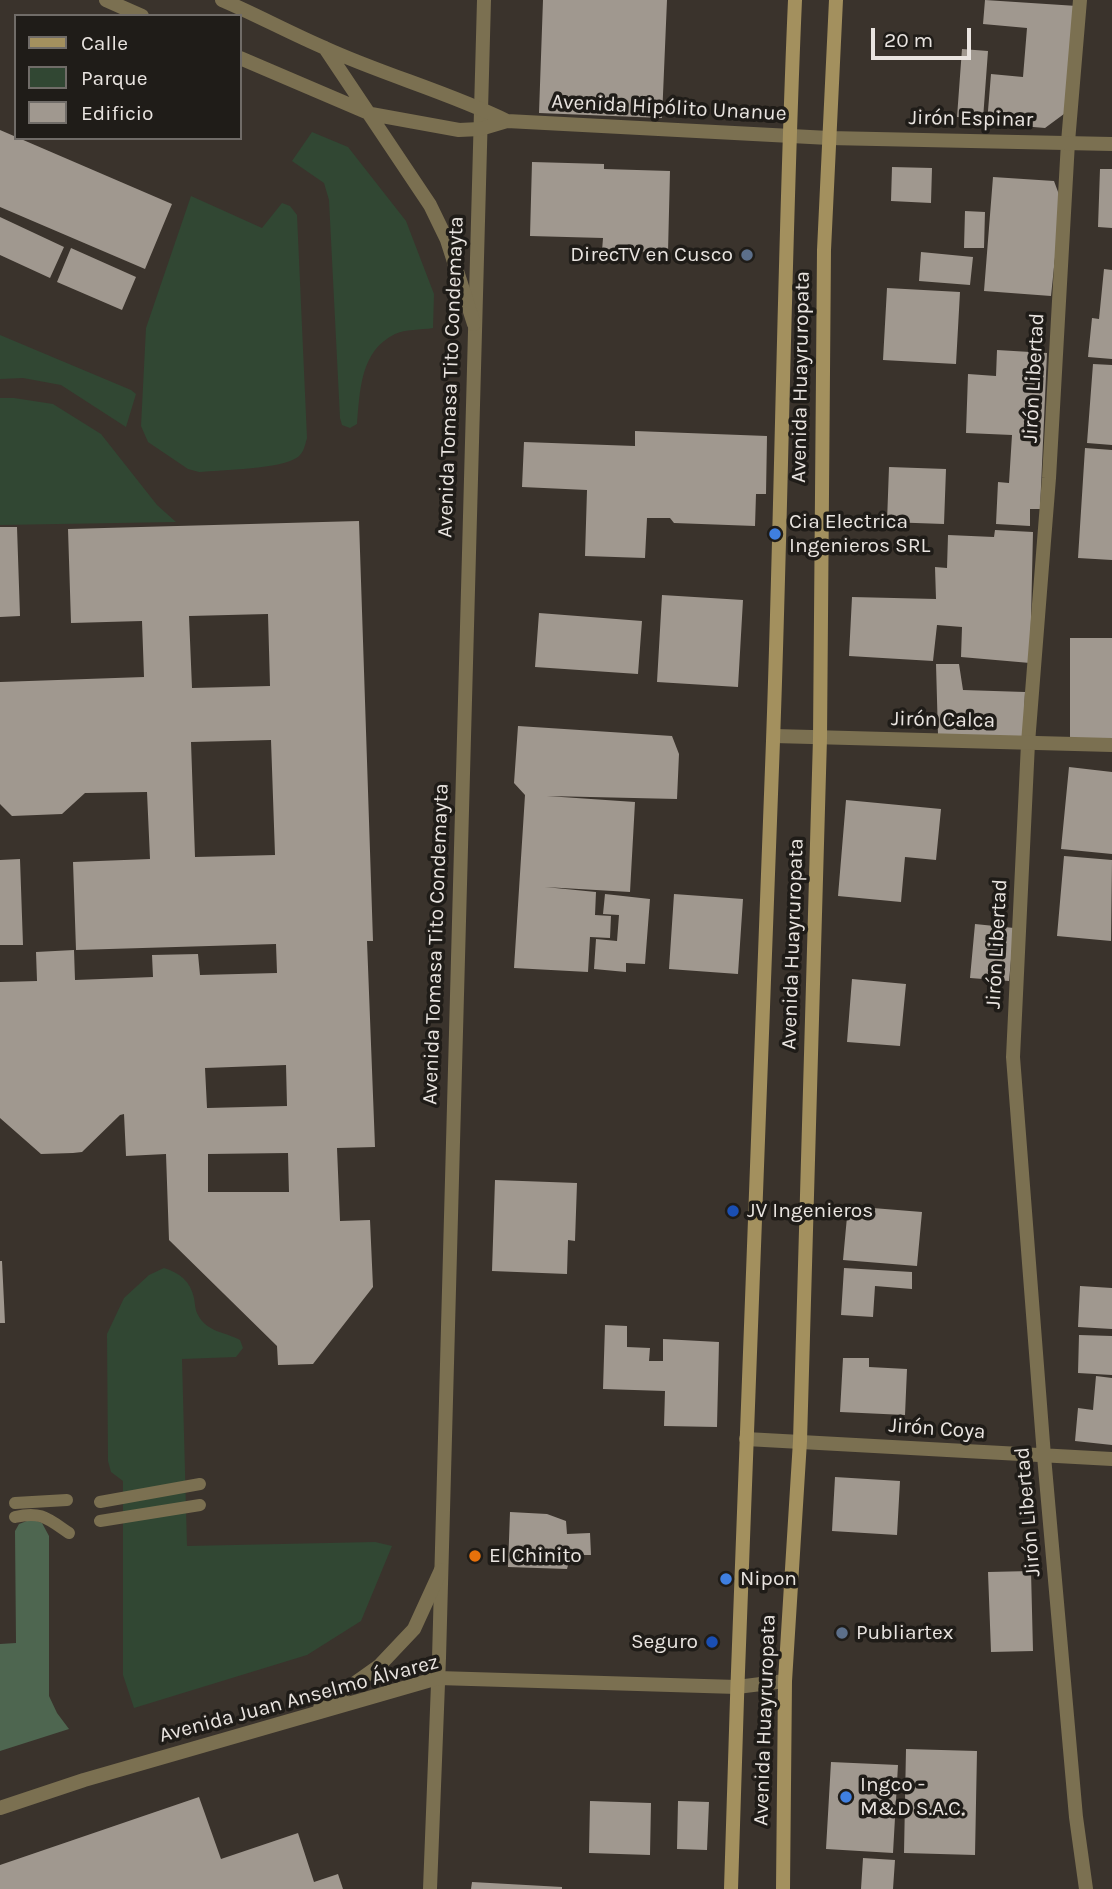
<!DOCTYPE html>
<html>
<head>
<meta charset="utf-8">
<style>
	body { margin:0 }
	#map { position:relative; width:1112px; height:1889px; overflow:hidden; background:#3a332c; font-family:Karla,sans-serif }
	canvas { display:block }
	.legend { position:absolute; left:14px; top:14px; width:228px; height:126px; box-sizing:border-box; background:#1f1c18; border:2px solid #706c68; margin:0; padding:9px 12px; list-style:none; font-size:21px; color:#e9e4e0 }
	.legend li { display:flex; align-items:center; gap:14px; height:35px }
	.legend b { width:35px; border:2px solid #706c68 }
	.scale { position:absolute; left:871px; top:28px; width:100px; height:32px; box-sizing:border-box; border:4px solid #e9e4e0; border-top:0; padding-left:9px; font-size:21px; line-height:24px; white-space:nowrap; color:#e9e4e0; -webkit-text-stroke:5px #1f1c18; paint-order:stroke }
</style>
</head>
<body>
<div id="map">
<canvas width="1112" height="1889"></canvas>
<ul class="legend">
<li><b style="height:9px;background:#a3905e"></b>Calle</li>
<li><b style="height:19px;background:#314733"></b>Parque</li>
<li><b style="height:19px;background:#a0988f"></b>Edificio</li>
</ul>
<div class="scale">20 m</div>
</div>
<script>
const g = document.querySelector('canvas').getContext('2d');
g.lineJoin = 'round';
function fill(path, color) { g.fillStyle = color; g.fill(path, 'evenodd'); }
function strokePath(path, color, width, dash) { g.strokeStyle = color; g.lineWidth = width; g.lineCap = dash ? 'butt' : 'round'; g.setLineDash(dash || []); g.stroke(path); }
function label(font, color, halo, rows, align = 'center') {
  g.font = font + ' Karla,sans-serif'; g.lineWidth = 7; g.setLineDash([]); g.textBaseline = 'middle'; g.strokeStyle = halo; g.fillStyle = color; for (const [text, x, y, turn = 0] of rows) {
    g.save(); g.translate(x, y); g.rotate((+turn || 0) * Math.PI / 180); g.textAlign = isNaN(turn) ? turn : align; if (halo) g.strokeText(text, 0, 0); g.fillText(text, 0, 0); g.restore();
  }
}
fill(new Path2D(`
	M312,132L348,147L406,221L434,294L433,328C421,330 405,329 395,334C360,351 360,391 357,424L350,428L342,425L340,418L329,200L324,183L292,161Z
	M191,196L262,228L282,203L290,206L297,215L307,438C305,445 304,452 298,457C282,469 221,470 199,472L188,469L148,442L141,426L146,328Z
	M0,335L131,390L136,394L126,427L61,385L23,378L0,379Z
	M0,398H14L53,404L101,434L157,505L176,522L0,525Z
	M164,1268C180,1273 190,1281 194,1298C195,1303 195,1310 198,1315C207,1332 225,1332 240,1340L243,1348L236,1357L182,1359L187,1546L375,1542L392,1546L361,1621L307,1655L134,1708L123,1675V1481L111,1472L108,1461L107,1334L124,1298L149,1275Z`), '#314733');
fill(new Path2D(`
	M32,1519L42,1523L49,1536V1696L57,1713L69,1729L0,1751V1644L16,1643L15,1531L19,1524Z`), '#4e6650');
fill(new Path2D(`
	M543,0H667L662,118L539,113Z
	M985,0L1077,6L1068,111L1045,128L987,123L991,74L1023,77L1027,28L983,24Z
	M962,49L988,51L983,119L957,117Z
	M0,130L172,204L145,269L0,207Z
	M532,162L604,164V169L670,171L668,252L602,251L603,238L530,236Z
	M892,167L932,168L931,203L891,201Z
	M1100,169H1112V228L1098,227Z
	M993,177L1054,181L1061,200L1051,296L984,291Z
	M965,211L985,212L984,248H964Z
	M0,217L64,247L50,278L0,255Z
	M71,248L136,277L122,310L57,282Z
	M921,252L973,257L970,285L919,281Z
	M1104,269L1112,270V359L1088,357L1092,318L1099,319Z
	M887,288L960,292L956,364L883,360Z
	M997,350L1047,353L1040,509H1030V526L996,524L998,482L1009,483L1012,435L966,433L968,374L996,376Z
	M1093,364L1112,365V445L1087,443Z
	M635,431L767,436L766,494H756L755,526L674,523L670,518H647L645,558L585,556L587,490L522,487L524,442L635,446Z
	M1085,448L1112,450V560L1078,558Z
	M889,467L946,469L944,524L887,522Z
	M359,521L373,941H367L375,1147L337,1148L340,1221L370,1220L373,1287L313,1364L278,1365L277,1346L169,1240L166,1154L126,1156L124,1114L120,1115L82,1152L73,1153L41,1154L0,1118V982L37,981L36,952L74,950L75,980L153,977L152,955L198,954L200,975L277,973L276,944L76,950L73,862L150,859L147,792L85,793L62,814L12,816L0,804V682L144,677L142,621L71,623L68,529ZM268,614L270,686L192,688L189,616ZM271,740L275,855L195,857L191,742ZM286,1065L287,1106L207,1108L205,1068ZM288,1153L289,1192H208V1154Z
	M0,527H17L20,616L0,617Z
	M995,530L1033,532L1030,663L961,657L962,627L937,625L933,661L849,656L852,597L936,599L935,567L947,568L948,535L994,537Z
	M662,595L743,600L738,687L657,682Z
	M539,613L642,621L638,674L535,667Z
	M1070,638H1112V742H1070Z
	M936,664H959L963,690L1025,692L1023,738L938,735Z
	M518,726L672,736L679,754L677,799L547,796L635,802L630,892L545,887L596,892L595,915L611,916L610,938L590,937L588,972L514,968L525,795L514,783Z
	M1069,767L1112,772V854L1061,849Z
	M846,800L941,809L936,860L905,857L901,902L838,896Z
	M1064,856L1112,860L1111,941L1057,936Z
	M20,859L23,945H0V860Z
	M605,894L650,899L645,964L626,963V972L594,969L596,939L617,941L619,915L603,914Z
	M674,894L743,899L738,974L669,969Z
	M975,924L1014,928L1009,981L970,978Z
	M852,979L906,984L900,1046L847,1042Z
	M495,1180L577,1183L575,1241L568,1240L567,1274L492,1271Z
	M848,1206L922,1212L917,1266L843,1260Z
	M0,1261H2L5,1323H0Z
	M844,1268L912,1272V1289L875,1286L873,1317L841,1315Z
	M1080,1286L1112,1288V1329L1078,1327Z
	M605,1325L627,1326V1347L650,1348L649,1361H663V1339L719,1342L717,1427L664,1426L665,1391L603,1389Z
	M1079,1335L1112,1336V1375L1078,1373Z
	M843,1358H869V1367L907,1369L905,1415L840,1412Z
	M1096,1376L1112,1378V1445L1075,1441L1078,1408L1093,1410Z
	M835,1477L900,1481L897,1535L832,1531Z
	M510,1512L547,1514L566,1521L567,1534L590,1533L591,1555H571L567,1569L508,1567Z
	M1031,1571L1033,1651L991,1652L988,1572Z
	M906,1749L977,1751L975,1855L904,1853Z
	M831,1762L898,1765L893,1853L826,1849Z
	M199,1797L221,1859L298,1833L314,1882L338,1874L343,1889H0V1865Z
	M590,1801L651,1803L650,1855L589,1853Z
	M678,1801L709,1802L707,1850L677,1849Z
	M863,1858L895,1860L893,1889H861Z
	M472,1882L562,1887V1889H471Z`), '#a0988f');
strokePath(new Path2D(`
	M100,1502L200,1484
	M15,1503L67,1500
	M15,1517C41,1511 47,1518 69,1533
	M100,1521L200,1505`), '#7b7051', 12);
strokePath(new Path2D(`
	M1080,0L1068,142L1049,478L1028,743L1013,1057L1044,1456L1076,1817L1086,1889
	M746,1439L1112,1459
	M430,1889L439,1658L484,0`), '#7b7051', 14);
strokePath(new Path2D(`
	M106,0L142,16
	M222,0C257,15 290,33 325,48C384,75 448,92 507,121
	M325,48L430,205L447,240L474,324
	M240,58L371,114L459,130L480,129L507,121L829,138L1112,144
	M774,736L1112,745
	M320,1708L379,1666L414,1629L441,1570
	M0,1808L84,1780L438,1678L737,1687L785,1681`), '#7b7051', 14);
strokePath(new Path2D(`
	M731,1889C742,1506 760,1123 773,741C782,494 784,247 795,0
	M783,1889L785,1681L800,1441L820,738L824,250L836,0`), '#a3905e', 14);
for (const [x, y, r, color] of [
	[747,255,7,"#5c6f8a"],
	[775,534,7,"#3f7fe0"],
	[733,1211,7,"#1a4fb4"],
	[475,1556,7,"#e8710a"],
	[726,1579,7,"#3f7fe0"],
	[842,1633,7,"#5c6f8a"],
	[712,1642,7,"#1a4fb4"],
	[846,1797,7,"#3f7fe0"]
]) { const dot = new Path2D(); dot.arc(x, y, r, 0, 2 * Math.PI); g.fillStyle = color; g.fill(dot); strokePath(dot, '#1f1c18', 2.5); }
label('21px', '#e9e4e0', '#1f1c18', [
	["Avenida Hipólito Unanue",669,108,3],
	["Jirón Espinar",971,119,1],
	["Avenida Tomasa Tito Condemayta",451,377,-88],
	["Avenida Huayruropata",801,377,-89],
	["Jirón Libertad",1034,378,-87],
	["Jirón Calca",943,720,1],
	["Avenida Tomasa Tito Condemayta",436,944,-88],
	["Avenida Huayruropata",793,944,-88],
	["Jirón Libertad",997,944,-87],
	["Jirón Coya",937,1429,4],
	["Jirón Libertad",1028,1512,-95],
	["Avenida Juan Anselmo Álvarez",299,1699,-15],
	["Avenida Huayruropata",765,1720,-88]
]);
label('21px', '#e9e4e0', '#1f1c18', [
	["DirecTV en Cusco",733,255,"right"],
	["Cia Electrica",789,522],
	["Ingenieros SRL",789,546],
	["JV Ingenieros",747,1211],
	["El Chinito",489,1556],
	["Nipon",740,1579],
	["Publiartex",856,1633],
	["Seguro",698,1642,"right"],
	["Ingco -",860,1785],
	["M&D S.A.C.",860,1809]
], 'left');
</script>
</body>
</html>
